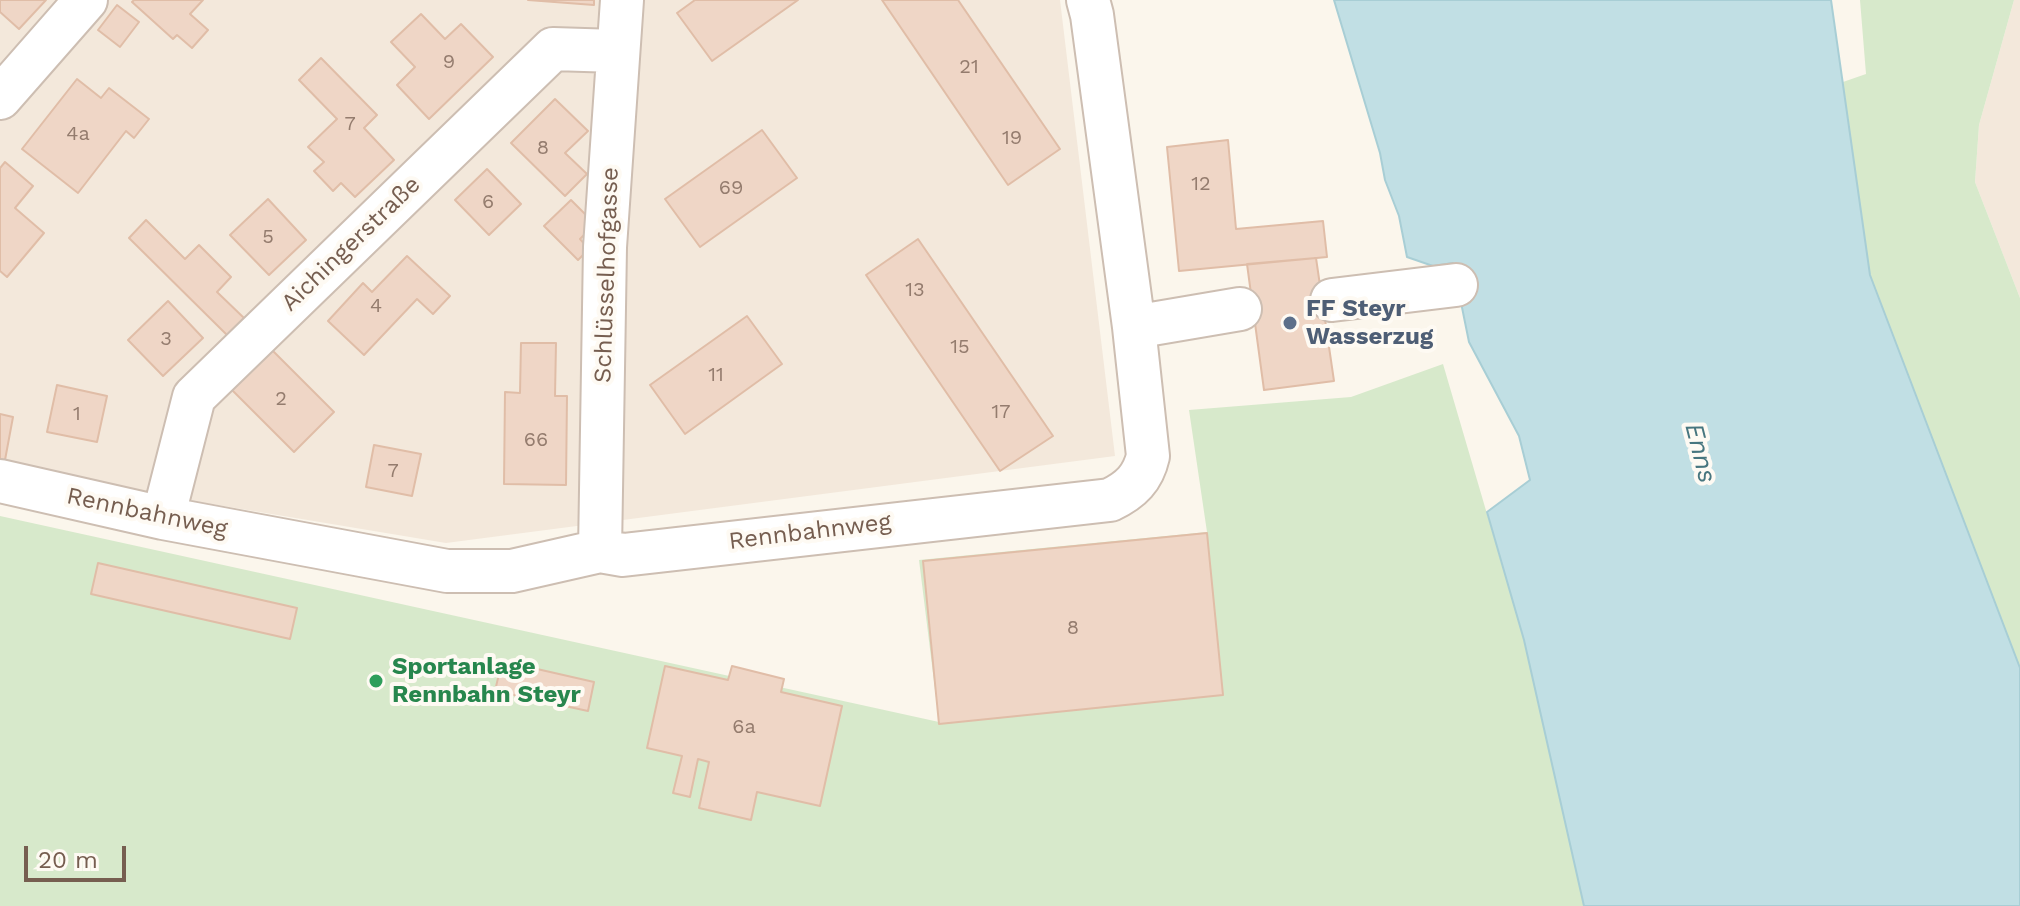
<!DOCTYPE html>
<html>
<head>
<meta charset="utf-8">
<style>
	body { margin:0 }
	#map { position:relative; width:2020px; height:906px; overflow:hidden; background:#fbf6ec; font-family:"Work Sans",sans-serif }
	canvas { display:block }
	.scale { position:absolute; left:24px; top:846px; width:102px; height:36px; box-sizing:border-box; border:4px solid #765e50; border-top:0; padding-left:10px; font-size:24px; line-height:28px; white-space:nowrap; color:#765e50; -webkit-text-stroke:6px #fefaf3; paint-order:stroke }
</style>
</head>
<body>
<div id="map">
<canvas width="2020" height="906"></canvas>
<div class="scale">20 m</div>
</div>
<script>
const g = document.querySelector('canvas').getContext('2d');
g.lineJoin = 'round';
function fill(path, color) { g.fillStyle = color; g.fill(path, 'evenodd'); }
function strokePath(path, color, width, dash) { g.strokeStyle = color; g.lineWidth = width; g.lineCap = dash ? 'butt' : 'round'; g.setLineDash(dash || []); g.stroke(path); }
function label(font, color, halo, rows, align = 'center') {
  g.font = font + ' "Work Sans",sans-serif'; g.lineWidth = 8; g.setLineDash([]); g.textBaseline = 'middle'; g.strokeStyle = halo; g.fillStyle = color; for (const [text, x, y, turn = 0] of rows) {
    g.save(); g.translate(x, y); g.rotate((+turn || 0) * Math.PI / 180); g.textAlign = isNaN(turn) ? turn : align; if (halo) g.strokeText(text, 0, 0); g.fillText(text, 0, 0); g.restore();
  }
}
fill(new Path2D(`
	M0,0H1060L1115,456L446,543L145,493L0,464Z
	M2014,0H2020V298L1975,182L1979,125Z`), '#f3e8db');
fill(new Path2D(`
	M1860,0H2014L1979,125L1975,182L2020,298V668L1870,275L1843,82L1866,74Z
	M1443,364L1524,640L1584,906H0V516L939,722L919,560L1207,532L1189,410L1351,397Z`), '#d7e9cb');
const water = new Path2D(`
	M1334,0H1831L1870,275L2020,668V906H1584L1524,640L1487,512L1530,480L1519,436L1469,342L1453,263L1433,266L1407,257L1399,216L1385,180L1380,153Z`);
fill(water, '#c1dfe4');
strokePath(water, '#a8ced5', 2);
const building = new Path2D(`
	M0,0H46L19,29L0,12Z
	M134,0H203L190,14L208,30L192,48L177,35L173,39L132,2Z
	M528,0H594V5Z
	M695,0H798L712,61L677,13Z
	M882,0H958L1060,149L1008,185Z
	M117,5L139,22L120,47L98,30Z
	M421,14L445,39L461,24L493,57L429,119L397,85L415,67L391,42Z
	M321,58L377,115L364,128L394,160L355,197L341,183L333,191L314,171L324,162L308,147L337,119L299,80Z
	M77,79L101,98L109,88L149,119L134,138L126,131L78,193L22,149Z
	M555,99L588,131L565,153L587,174L565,196L511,143Z
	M762,130L797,178L700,247L665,199Z
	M1228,140L1236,229L1323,221L1327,257L1179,271L1167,147Z
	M5,162L33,186L15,208L44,233L7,277L0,271V168Z
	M487,169L521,204L489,235L455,200Z
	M268,199L306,240L269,275L230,235Z
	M571,200L595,224L580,239L589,249L578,260L544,226Z
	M146,220L185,259L199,245L231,277L217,292L244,318L227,335L129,238Z
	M918,239L1053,436L1000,471L866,275Z
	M407,256L450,296L433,314L417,299L364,355L328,321L363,283L372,292Z
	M1316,258L1334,381L1264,390L1247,264Z
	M168,301L203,338L163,376L128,340Z
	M747,316L782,364L685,434L650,385Z
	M521,343H556L555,396H567L566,485L504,484L505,392L520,393Z
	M268,346L334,412L294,452L228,386Z
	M57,385L107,396L97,442L47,432Z
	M0,414L13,417L5,460L0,459Z
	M374,445L421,454L412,496L366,487Z
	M1207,533L1223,695L939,724L923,561Z
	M98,563L297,608L290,639L91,594Z
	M502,661L594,682L588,711L495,691Z
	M665,666L728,680L732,666L784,679L781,692L842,706L820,806L757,792L751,820L699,808L709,762L698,759L690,797L673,793L682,756L647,748Z`);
fill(building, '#efd6c6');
strokePath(building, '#e0bda7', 2);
const minor = new Path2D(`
	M0,98L86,0
	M1332,300L1456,285
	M1134,327L1240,309
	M0,481L163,518L447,571H512L600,551L623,555L1110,500C1131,490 1143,478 1148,456L1134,327L1092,15L1088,0
	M163,518L194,397L553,49L616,51
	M600,551L605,247L622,0`);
strokePath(minor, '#cdbeb2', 46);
strokePath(minor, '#fff', 42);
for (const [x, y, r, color] of [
	[1290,323,8,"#5c6f8a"],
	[376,681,8,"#2e9e5b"]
]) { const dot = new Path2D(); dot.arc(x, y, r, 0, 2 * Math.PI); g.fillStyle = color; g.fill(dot); strokePath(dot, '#fefaf3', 3); }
label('20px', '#947c6e', null, [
	["9",449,62],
	["21",969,67],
	["7",350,124],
	["4a",78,134],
	["19",1012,138],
	["8",543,148],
	["12",1201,184],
	["69",731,188],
	["6",488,202],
	["5",268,237],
	["13",915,290],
	["4",376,306],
	["3",166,339],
	["15",960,347],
	["11",716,375],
	["2",281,399],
	["17",1001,412],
	["1",77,414],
	["66",536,440],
	["7",393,471],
	["8",1073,628],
	["6a",744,727]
]);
label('24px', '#765e50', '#fefaf3', [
	["Aichingerstraße",351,244,-44],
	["Schlüsselhofgasse",607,275,-88],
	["Rennbahnweg",147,513,12],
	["Rennbahnweg",810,532,-7]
]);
label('bold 24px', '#4e5e75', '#fefaf3', [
	["FF Steyr",1306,309],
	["Wasserzug",1306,337]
], 'left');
label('bold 24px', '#27864d', '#fefaf3', [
	["Sportanlage",392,667],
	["Rennbahn Steyr",392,695]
], 'left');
label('italic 26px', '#47767f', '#fefaf3', [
	["Enns",1700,453,76]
]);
</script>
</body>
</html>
